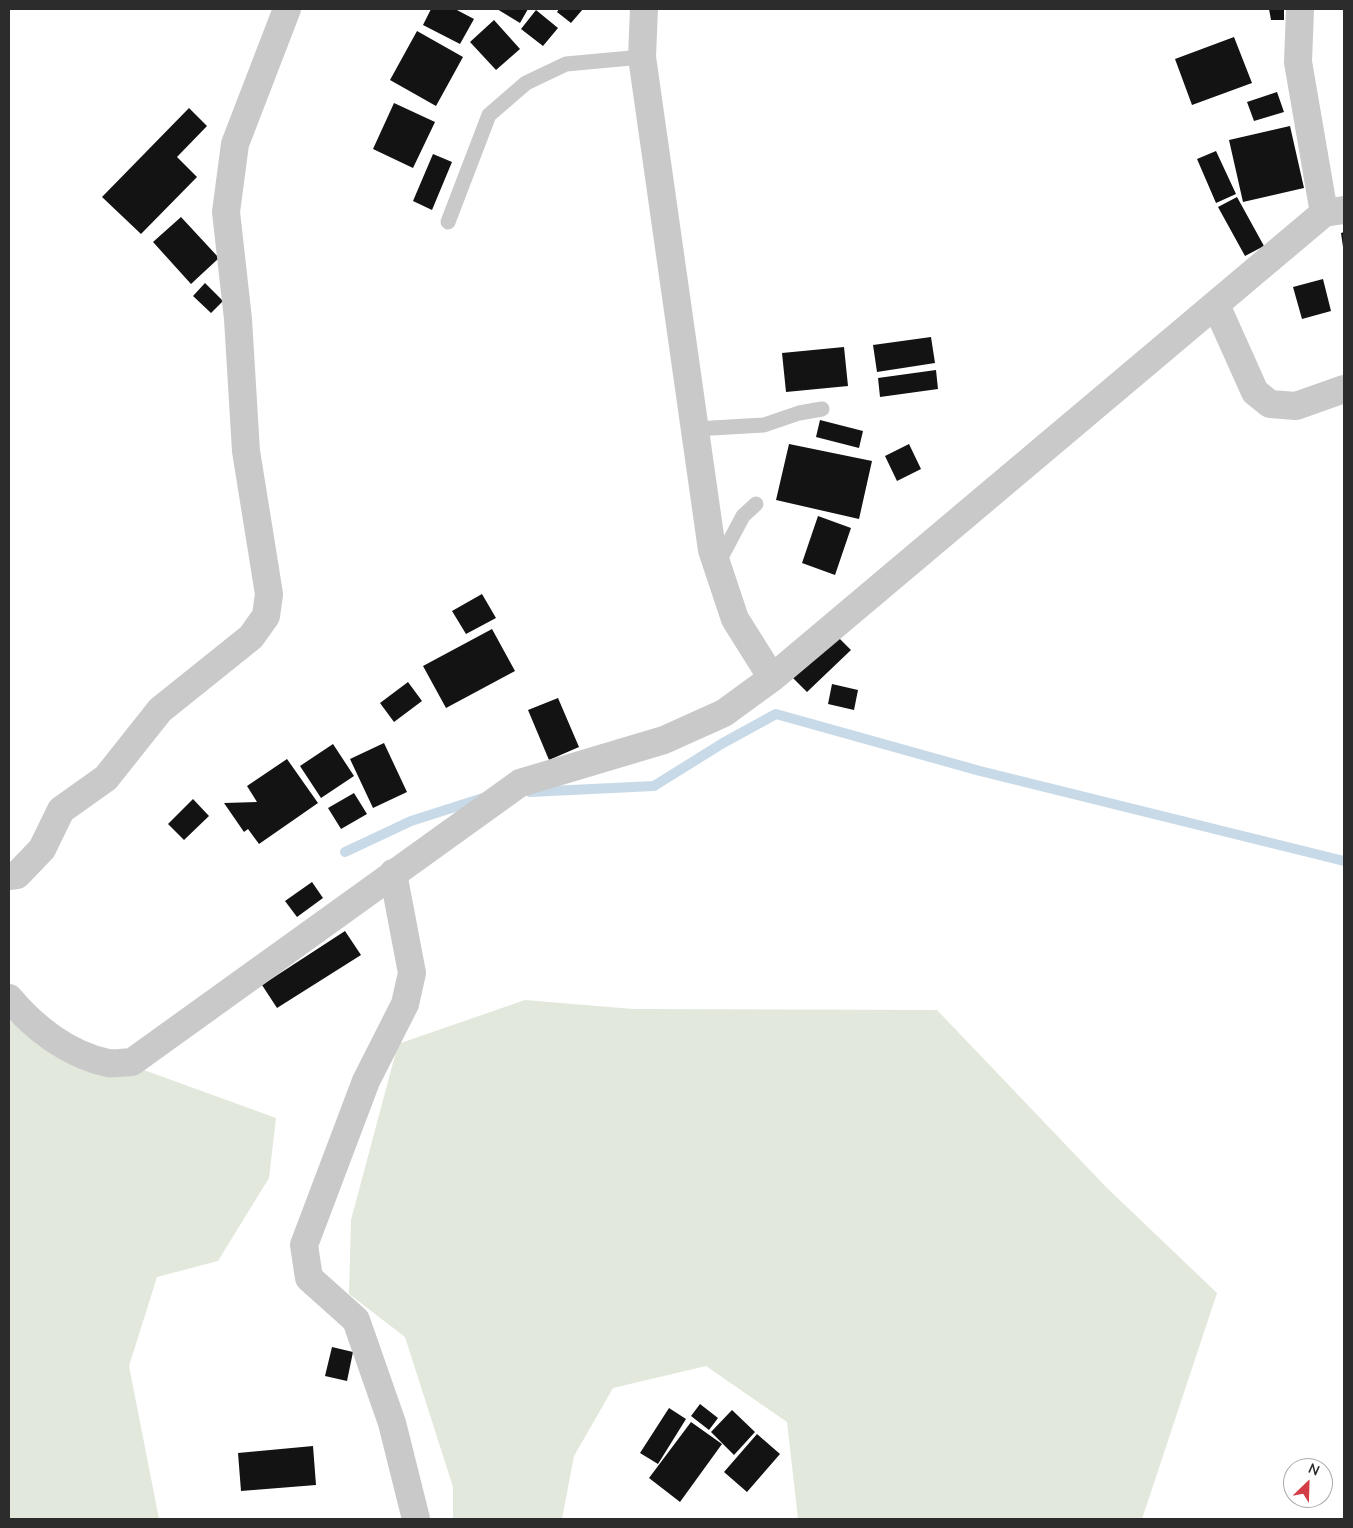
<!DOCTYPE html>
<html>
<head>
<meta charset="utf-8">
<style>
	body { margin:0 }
	#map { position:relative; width:1353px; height:1528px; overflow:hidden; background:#fff; font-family:"Nunito Sans",sans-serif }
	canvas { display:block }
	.frame { position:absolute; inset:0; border:10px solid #2c2c2c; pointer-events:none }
	.north { position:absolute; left:1283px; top:1458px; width:50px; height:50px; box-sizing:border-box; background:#fff; border:1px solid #ababab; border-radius:50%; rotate:24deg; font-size:14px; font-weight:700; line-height:20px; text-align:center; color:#2c2c2c }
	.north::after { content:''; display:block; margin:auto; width:18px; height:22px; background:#d33e46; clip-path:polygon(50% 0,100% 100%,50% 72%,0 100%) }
</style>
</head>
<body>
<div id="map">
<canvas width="1353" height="1528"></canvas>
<div class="frame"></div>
<div class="north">N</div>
</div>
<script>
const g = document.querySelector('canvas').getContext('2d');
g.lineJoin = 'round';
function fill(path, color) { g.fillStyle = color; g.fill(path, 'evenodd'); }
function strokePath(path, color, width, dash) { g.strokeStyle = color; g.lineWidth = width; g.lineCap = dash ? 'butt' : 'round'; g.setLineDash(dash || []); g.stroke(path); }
fill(new Path2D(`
	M525,1000L633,1009L937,1010L1107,1188L1217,1293L1142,1519H798L787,1422L706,1366L613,1388L574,1456L562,1519H453V1487L405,1337L349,1294L351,1220L398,1044Z
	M9,1021L276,1118L269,1178L218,1261L157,1277L129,1366L159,1519H9Z`), '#e2e8db');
strokePath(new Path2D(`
	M530,792L654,786L723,743L776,714L980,771L1344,861
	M345,852L411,821L483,798`), '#c8dae7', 10);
fill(new Path2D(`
	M431,9H455L474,19L460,44L423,25Z
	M497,9H528L520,23Z
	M559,9H583L571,23L557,12Z
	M1269,9H1284V20H1271Z
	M536,10L558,28L543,46L521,29Z
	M494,20L520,49L496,70L470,42Z
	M417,31L463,57L436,106L390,80Z
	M1234,37L1252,83L1192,105L1175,59Z
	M1277,92L1284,112L1254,121L1247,102Z
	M394,103L435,122L413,168L373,149Z
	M189,108L207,126L177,157L197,177L141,234L102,197Z
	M1290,126L1304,188L1243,202L1229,140Z
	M1216,151L1236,194L1216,203L1197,159Z
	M433,154L452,162L432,210L413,201Z
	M1237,197L1264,246L1245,256L1218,207Z
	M181,217L219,258L191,284L153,242Z
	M1344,232V247H1343L1341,233Z
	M1323,279L1331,311L1302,319L1293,287Z
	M205,283L223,301L211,313L193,296Z
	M931,337L935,363L877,372L873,345Z
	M844,347L848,386L786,392L782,353Z
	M936,370L938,389L880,397L878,378Z
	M820,420L863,431L859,448L816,437Z
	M789,444L872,461L859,519L776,500Z
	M909,444L921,469L897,481L885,456Z
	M818,516L851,528L835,575L802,563Z
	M482,594L496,618L466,634L452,611Z
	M492,629L515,671L446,708L423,666Z
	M837,636L851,650L807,692L793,678Z
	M408,682L422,701L394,722L380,703Z
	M832,684L858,690L854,710L828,704Z
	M558,698L579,747L549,760L528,710Z
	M384,743L407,792L373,808L350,759Z
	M333,744L354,776L321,798L300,766Z
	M287,759L318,803L259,844L248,829L244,832L224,803L257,802L247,786Z
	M354,793L367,814L341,829L328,808Z
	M193,799L209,816L184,840L168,824Z
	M312,882L323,898L297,917L285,901Z
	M345,931L361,955L277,1008L262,985Z
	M332,1347L353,1352L347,1381L325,1376Z
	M700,1404L718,1418L709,1430L691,1416Z
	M669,1408L686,1419L658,1464L640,1453Z
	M732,1410L755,1432L734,1455L711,1432Z
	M691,1422L722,1444L680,1502L649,1478Z
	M757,1434L780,1454L747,1492L724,1472Z
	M313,1446L316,1485L241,1491L238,1453Z`), '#131313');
strokePath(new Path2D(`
	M448,222L489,115L526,83L566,64L642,57
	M695,429L764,425L799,413L822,409
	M717,565L743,516L756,504`), '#c9c9c9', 15);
strokePath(new Path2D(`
	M644,9L642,57L712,550L735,619L772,678
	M1300,9L1298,62L1324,213
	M1216,305L1255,392L1270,404L1296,406L1344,389
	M393,873L412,973L405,1004L366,1081L304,1245L309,1278L356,1320L392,1423L416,1519
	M9,876L17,875L42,849L61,810L106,778L160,710L251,637L266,616L269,594L246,451L238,319L226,212L235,144L287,9
	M9,998C34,1028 69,1055 108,1063C116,1064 125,1062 132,1062L520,783L664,740L724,713L772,678L1324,213L1344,210`), '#c9c9c9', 28);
</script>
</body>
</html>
